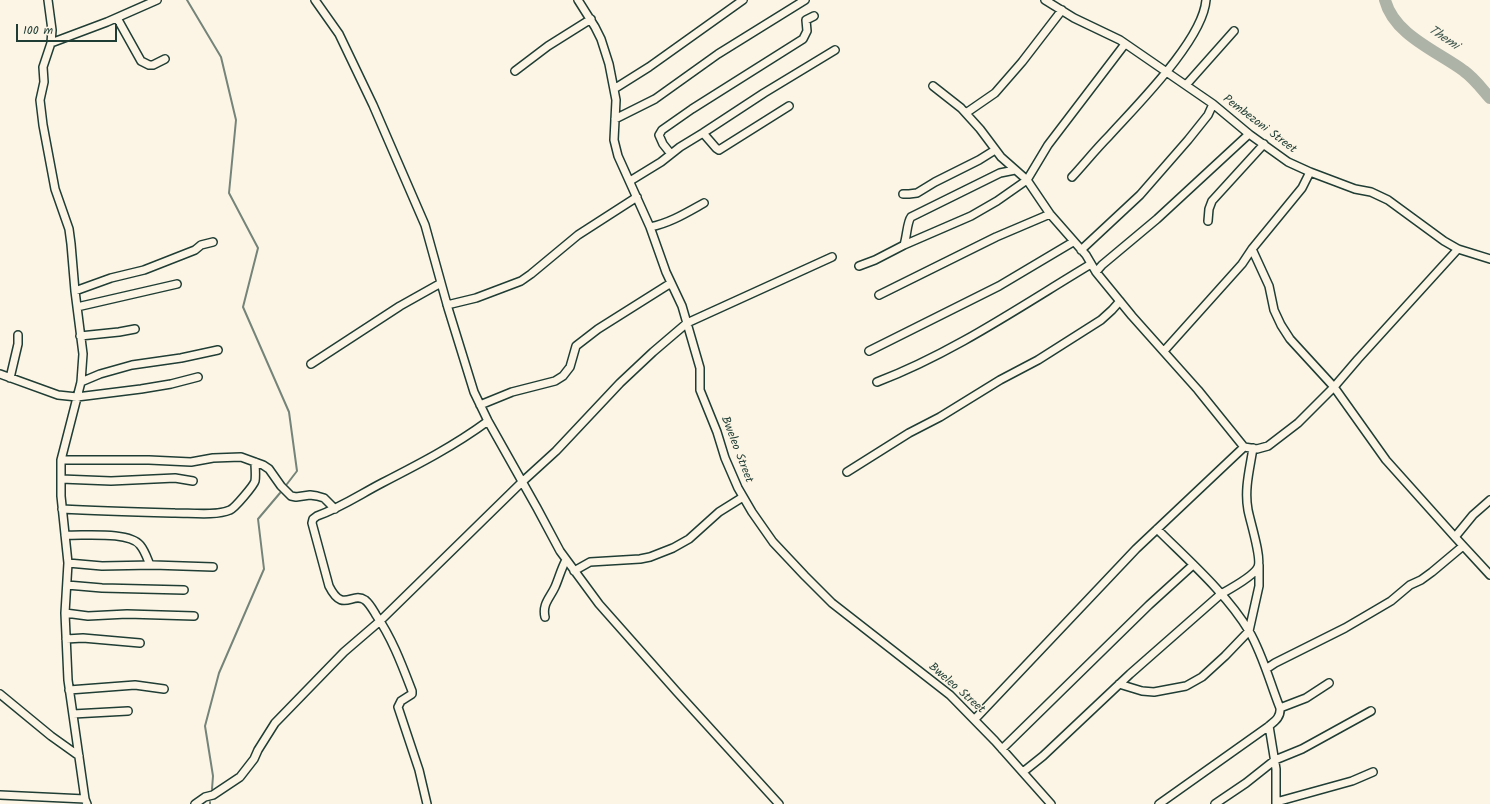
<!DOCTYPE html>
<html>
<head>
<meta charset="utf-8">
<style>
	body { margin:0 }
	#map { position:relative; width:1490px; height:804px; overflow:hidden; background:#fcf5e5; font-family:Kalam,sans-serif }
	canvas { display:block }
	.scale { position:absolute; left:16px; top:24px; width:101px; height:18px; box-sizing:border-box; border:2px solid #1f3d34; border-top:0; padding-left:5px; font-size:12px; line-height:14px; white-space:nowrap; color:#1f3d34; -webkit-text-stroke:3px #fcf5e5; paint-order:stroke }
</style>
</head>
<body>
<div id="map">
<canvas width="1490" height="804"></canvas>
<div class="scale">100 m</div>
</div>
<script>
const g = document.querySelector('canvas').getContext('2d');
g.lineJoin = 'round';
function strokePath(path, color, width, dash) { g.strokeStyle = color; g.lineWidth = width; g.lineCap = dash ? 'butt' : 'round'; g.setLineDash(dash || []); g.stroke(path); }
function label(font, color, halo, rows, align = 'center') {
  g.font = font + ' Kalam,sans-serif'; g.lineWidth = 3; g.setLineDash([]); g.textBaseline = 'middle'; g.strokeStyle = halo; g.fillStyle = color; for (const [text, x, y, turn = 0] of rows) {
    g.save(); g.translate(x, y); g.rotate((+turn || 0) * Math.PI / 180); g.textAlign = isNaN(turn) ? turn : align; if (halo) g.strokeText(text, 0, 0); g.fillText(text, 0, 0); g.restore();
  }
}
strokePath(new Path2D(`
	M187,0L221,57L236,120L229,193L258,248L243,307L289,412L297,471L287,484
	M212,789L213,776L205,726L219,673L264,569L258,519L280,493
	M210,804V802`), '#758479', 2);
strokePath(new Path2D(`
	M1385,0C1394,35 1437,51 1464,71C1474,78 1482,89 1490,98`), '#aeb3a7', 12);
const minor = new Path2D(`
	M48,0L52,30L51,43L43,67L44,82L40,100L43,125L55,189L69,229L71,244L75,291L83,354L81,382L61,460V496L68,563L65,613L68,680L85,799L87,804
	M315,0L339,34L373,105L425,225L448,308L474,392L488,421L537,508L560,551L599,604L677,692L779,804
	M578,0L595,27L601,39L609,64L616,100L614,140L618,156L650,227L666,272L682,306L700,368V390L717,432L725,458L738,488L752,512L773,542L805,576L832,603L950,695L995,741L1051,804
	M1045,0L1074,18L1120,40L1213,104L1249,134L1288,162L1310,172L1355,189L1371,192L1388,200L1444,241L1458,249L1490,259
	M117,18L141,61L149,65H153L165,59
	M51,43L107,22L157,0
	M515,71L548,46L591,19
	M1186,85L1234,31
	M933,86L961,108L980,129L1001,157L1027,180L1050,214L1086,255L1096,272L1132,316L1198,390L1244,447
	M614,89L649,67L743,0
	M966,113L995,93L1022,62L1062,10
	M615,119L655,99L718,54L805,0
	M703,133L716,148L719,150L789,106
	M671,154L663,144L659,135L662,130L692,109L803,39L807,31L806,20L814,16
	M1072,177C1084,164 1096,149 1109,136C1136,106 1203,40 1206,0
	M630,181L661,162L680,147L703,133L764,93L835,50
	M903,194H909L917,193L935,182L979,160L995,150
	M1208,221L1209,209L1212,201L1264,144
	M650,227C670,223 686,213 704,203
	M904,245C907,236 907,222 911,217L1000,173L1015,170
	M1252,249L1269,286L1274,310L1281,325L1290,339L1334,387L1386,460L1455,537L1490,575
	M1081,250L1140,195L1188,140L1208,115L1213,104
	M859,266L875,260L904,245L971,216L997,201L1027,180L1048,145L1125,44
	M1096,272L1102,265L1157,219L1249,134
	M75,291L111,278L144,270L195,250L201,245L213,242
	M879,295L996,237L1050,214
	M447,305L476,298L521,281L531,274L578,235L637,197
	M77,307L177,284
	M80,336L119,332L135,329
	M869,351L999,286L1073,242
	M1164,351L1242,264L1252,249L1302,188L1310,172
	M311,364L400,306L441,283
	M0,374L58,395L77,397L141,389L171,384L198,377
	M10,378L18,344V335
	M81,382L100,374L132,365L181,358L218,350
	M877,382C953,353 1021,306 1091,264
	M480,405L512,392L555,381L563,376L570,367L576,346L598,329L671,283
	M61,460H149L191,462L213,458L241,457L263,465L269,469L281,486L291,496L296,497L310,495L317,496L324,498L335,509
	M847,472L909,433L940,417L1000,380L1038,360L1101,320L1112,310L1120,301
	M61,479L111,481L175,478L193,481
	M62,509C100,511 138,512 175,513C191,513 216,516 230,510C235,508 254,485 255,481C256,475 255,468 255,462
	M1157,529C1188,560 1227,594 1249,631C1263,655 1270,683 1280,708C1281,717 1275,721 1269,726L1159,804
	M65,535C83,536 129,531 140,545C145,551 147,558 150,565
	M1455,537L1473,515L1490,500
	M68,563L102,566L153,565L213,567
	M574,571L590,562L640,559L650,557L673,548L689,539L719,512L743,497
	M67,585L102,588L184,590
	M65,613L88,616L127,614L194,616
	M545,617C542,604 550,598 555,587C559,578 561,569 566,560
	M66,639L83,638L140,643
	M1266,669L1275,663L1345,628L1374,611L1391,601L1410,585L1421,580L1432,572L1463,546
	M1119,684L1142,691L1154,692L1186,686L1202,677L1225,656L1249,631L1259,586V565
	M69,690L135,685L164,689
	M0,694L51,736L79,756
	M1280,708L1306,698L1329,683
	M73,714L128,711
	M975,719L1136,549L1244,447L1257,449L1268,446L1298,423L1334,387L1358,359L1458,249
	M1269,726L1276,769V804
	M1002,749L1149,605L1193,565
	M1023,772L1043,756L1130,674L1221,594C1230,589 1254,576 1258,567C1262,558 1250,521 1248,510C1244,489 1250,468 1253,448
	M0,795L85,799
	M1276,802L1352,781L1373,772
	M195,804L205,797L213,795L240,777L254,759L258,750L275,723L310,687L344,652L380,621L522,482L556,451L620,383L653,352L687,323L832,257
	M427,804L419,770L398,707L401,701L412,694V691C402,665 392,638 376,615C373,610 370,604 365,600C352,591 343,614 329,586L312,523L313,519L317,516C342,507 359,495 382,483C419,464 454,446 488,421
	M1215,804L1246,783L1275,760L1302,749L1371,711`);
strokePath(minor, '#1f3d34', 10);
strokePath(minor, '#fcf5e5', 7);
label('12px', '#1f3d34', '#fcf5e5', [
	["Pembezoni Street",1259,125,37],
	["Bweleo Street",736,450,69],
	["Bweleo Street",956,689,41]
]);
label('italic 13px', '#435a51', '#fcf5e5', [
	["Themi",1443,39,34]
]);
</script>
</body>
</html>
